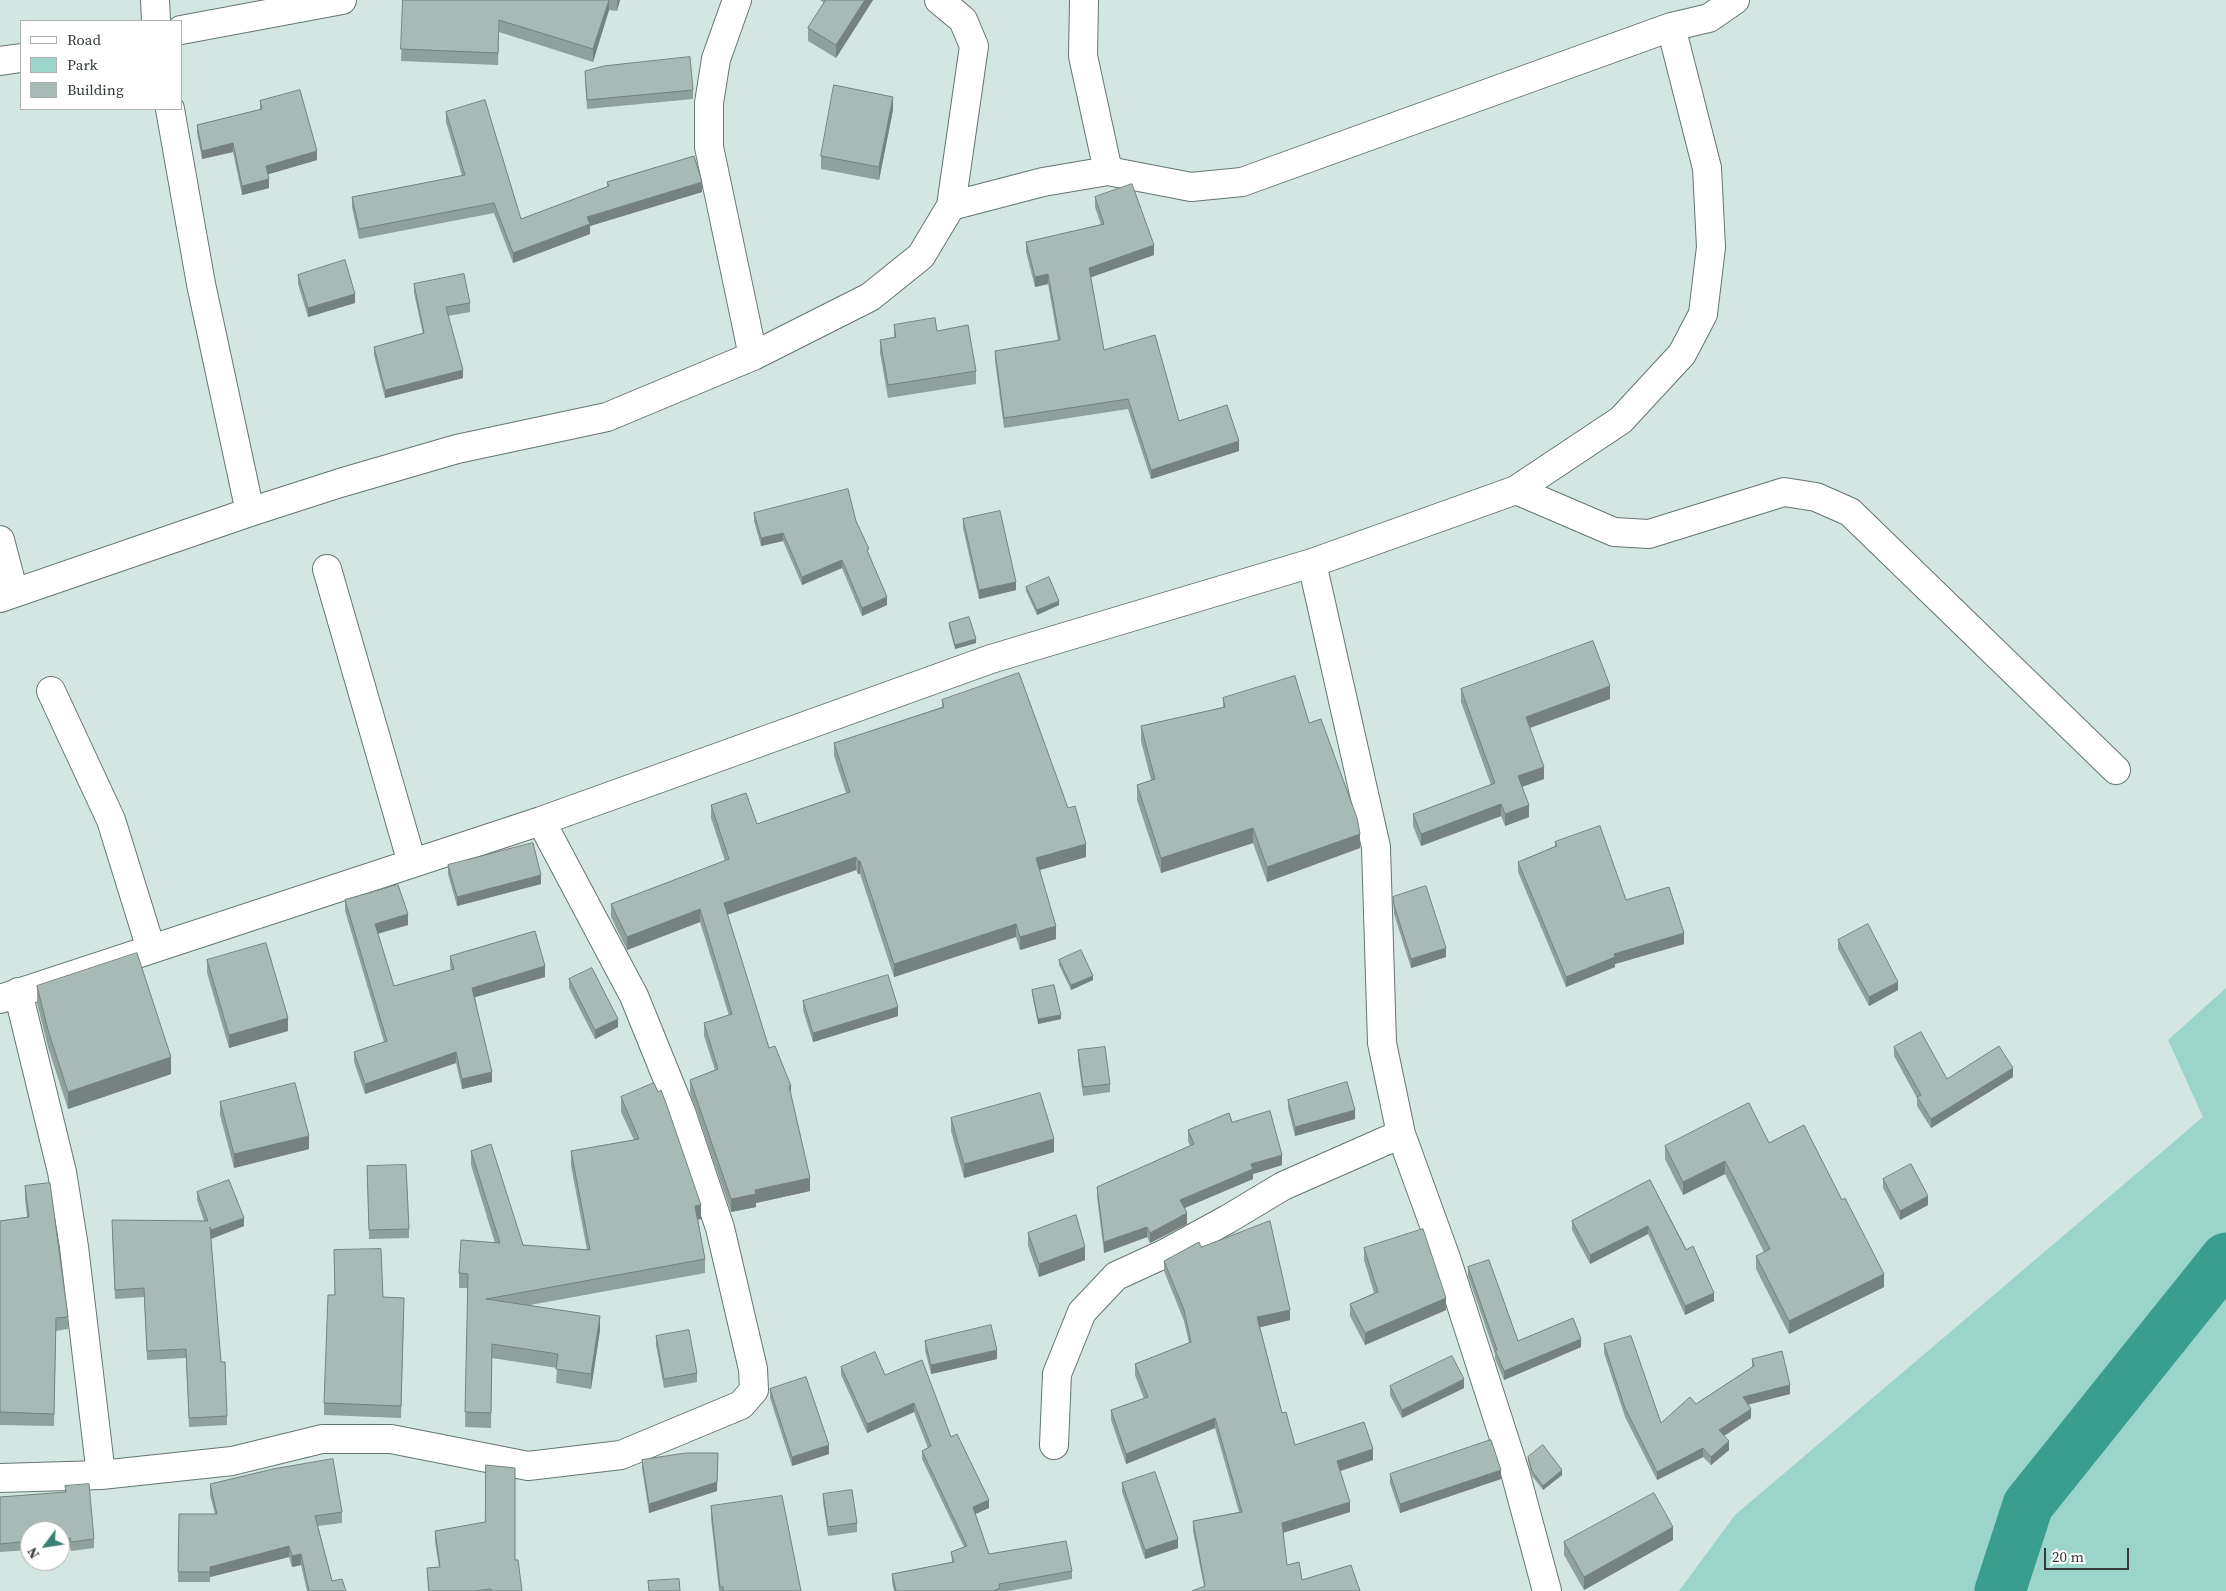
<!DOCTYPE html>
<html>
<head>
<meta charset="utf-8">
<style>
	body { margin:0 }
	#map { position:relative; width:2226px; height:1591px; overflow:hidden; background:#d3e6e2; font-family:"Source Serif 4",serif }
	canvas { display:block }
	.legend { position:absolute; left:20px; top:20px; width:162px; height:90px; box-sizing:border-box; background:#fff; border:1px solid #adb1b0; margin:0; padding:6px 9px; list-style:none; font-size:15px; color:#333b39 }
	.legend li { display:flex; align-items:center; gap:10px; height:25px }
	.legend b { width:25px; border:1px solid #adb1b0 }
	.north { position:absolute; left:20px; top:1521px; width:50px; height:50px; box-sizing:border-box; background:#fff; border:1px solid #adb1b0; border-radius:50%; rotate:239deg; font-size:14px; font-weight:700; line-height:20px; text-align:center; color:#333b39 }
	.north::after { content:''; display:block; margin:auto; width:18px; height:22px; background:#3c8074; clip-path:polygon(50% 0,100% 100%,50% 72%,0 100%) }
	.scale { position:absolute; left:2044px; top:1548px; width:85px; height:22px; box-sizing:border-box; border:2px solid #333b39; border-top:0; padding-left:6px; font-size:15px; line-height:18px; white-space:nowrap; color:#333b39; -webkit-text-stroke:4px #fff; paint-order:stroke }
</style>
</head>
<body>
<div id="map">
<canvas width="2226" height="1591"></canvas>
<ul class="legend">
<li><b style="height:6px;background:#fff"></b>Road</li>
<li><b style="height:14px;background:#9bd5c9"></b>Park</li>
<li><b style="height:14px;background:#a8bab6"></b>Building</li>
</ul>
<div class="north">N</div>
<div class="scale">20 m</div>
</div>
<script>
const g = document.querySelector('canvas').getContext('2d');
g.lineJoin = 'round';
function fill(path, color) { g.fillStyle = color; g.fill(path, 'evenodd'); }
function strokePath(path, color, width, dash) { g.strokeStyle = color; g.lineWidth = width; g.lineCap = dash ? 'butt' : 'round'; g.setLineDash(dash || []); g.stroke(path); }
fill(new Path2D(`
	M2226,988V1591H1679L1735,1515L2203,1117L2168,1040Z`), '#9bd5c9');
strokePath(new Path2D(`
	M2000,1591L2028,1505L2226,1258`), '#3a9e8e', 51);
const minor = new Path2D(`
	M155,0L156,21
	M737,0L716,59L709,103V147L753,356
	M1084,0L1083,56L1108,171
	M181,30L342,0
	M0,61L21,58
	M170,109L201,284L250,512
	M951,206L1043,182L1108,171L1191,187L1242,182L1671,27L1709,18L1735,0
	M1516,490L1614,532L1649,534L1784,492L1816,497L1850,512L2116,770
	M0,540L14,593
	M1312,563L1376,847L1382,1043L1401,1134L1446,1258L1515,1472L1547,1591
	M327,569L412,863
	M0,598L250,512L340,483L457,449L607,417L753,356L870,297L921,256L951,206L974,46L963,20L939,0
	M51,691L111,820L151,949
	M18,992L62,1172L74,1247L101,1475
	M0,999L541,821L991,659L1312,563L1516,490L1621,420L1682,354L1703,314L1711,247L1707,168L1671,27
	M1054,1445L1057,1374L1082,1312L1116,1276L1164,1254L1228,1219L1283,1186L1401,1134
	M0,1478L101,1475L232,1461L322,1439H391L528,1466L621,1455L741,1405L754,1390L753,1369L720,1228L681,1112L634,996L541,821`);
strokePath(minor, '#647672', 30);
strokePath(minor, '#fff', 28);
fill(new Path2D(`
	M403,0H620L617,11L609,10L593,62L499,32L498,65L401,61Z
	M820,0H873L836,58L808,41V28L824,3Z
	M585,71L693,90V99L587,109L585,80Z
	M260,101L317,160L268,174L269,188L242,195L233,152L202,159L197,133V125L260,110Z
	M893,110L879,180L821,169V156Z
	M446,112L521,219L607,187V182L702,192L590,226V234L513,263L494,213L359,239L352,207V197L462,176L446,122Z
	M1095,197L1154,255L1091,277L1104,350L1179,421L1239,451L1151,479L1128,409L1004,428L995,361V351L1058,341L1048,284L1035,287L1026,252V242L1101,225L1095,207Z
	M298,275L355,303L308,317L298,284Z
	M414,284L470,303V312L448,316L463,378L385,398L374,355V347L423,334L414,293Z
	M894,325L976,371V384L888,398L880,353V340L894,338Z
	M754,513L856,521L887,605L862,616L842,568L802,585L783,541L761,546L754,521Z
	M963,519L1016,590L979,599L963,528Z
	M1026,587L1059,605L1037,615L1026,591Z
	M949,623L976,643L955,649L949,627Z
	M1461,689L1610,699L1530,728L1544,779L1522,787L1529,817L1505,826L1501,816L1421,846L1413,826V814L1491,785L1461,702Z
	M1223,698L1309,723L1360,848L1267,882L1253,843L1161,873L1137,800V785L1151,780L1141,741V726L1223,708Z
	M942,700L1068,808L1086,857L1040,870L1056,939L1020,950L1016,937L894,977L860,874H858L856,870L727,914L769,1048L791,1096L810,1191L756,1203V1207L731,1212L690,1093V1080L715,1070L704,1036V1023L729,1016L700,922L627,950L611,917V904L725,861L711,818V805L757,824L846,793L834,756V743L942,707Z
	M1555,842L1626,900L1684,944L1615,964V967L1566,987L1518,872V862L1555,846Z
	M448,865L541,884L457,906L448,874Z
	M1393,897L1446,957L1411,968L1394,914Z
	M345,900L408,925L378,934L394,986L451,970L450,966V956L545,977L475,997L492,1082L462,1089L456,1063L365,1094L354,1062V1052L384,1042L345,911Z
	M1838,940L1898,990L1869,1006L1838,949Z
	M207,960L288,1031L229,1048L207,973Z
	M1059,960L1093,980L1071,990L1059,965Z
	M569,979L618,1027L595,1039L569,988Z
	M37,986L171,1074L68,1109L48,1047L37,1003Z
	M1032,990L1061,1019L1038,1024L1032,994Z
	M803,1001L898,1016L813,1042L803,1010Z
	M1894,1047L1947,1079L2013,1077L1931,1128L1917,1106V1098L1894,1056Z
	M1078,1050L1110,1084V1092L1083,1096L1078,1059Z
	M621,1097L701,1219L698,1220L705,1259V1273L530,1305L600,1330L591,1389L556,1383L557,1368L492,1358L491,1428L465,1427L468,1288H459V1273L495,1243L471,1165V1151L523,1245L587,1250L571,1166V1151L634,1140L621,1112Z
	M1288,1100L1355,1119L1295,1136L1288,1108Z
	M220,1102L309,1149L234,1168L220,1115Z
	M951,1118L1054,1152L964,1178L951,1131Z
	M1232,1122L1282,1165L1253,1174V1179L1184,1208L1187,1224L1150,1243L1147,1237L1104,1253L1097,1197V1187L1190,1146L1188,1141V1130Z
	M1769,1143L1884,1287L1789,1334L1756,1269V1256L1764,1252L1725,1174L1683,1195L1665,1159V1146Z
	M367,1166L409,1229V1238L369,1239Z
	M1883,1179L1928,1205L1900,1220L1883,1188Z
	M1650,1180L1714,1301L1685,1315L1648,1234L1590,1264L1572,1230V1221Z
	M25,1186L68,1317V1329L56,1331L54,1426L0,1425V1221L27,1217L25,1198Z
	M197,1192L244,1226L211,1239L221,1362L227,1416V1425L189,1427L186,1358L147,1360L144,1297L115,1299L112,1229L204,1221L197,1200Z
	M1028,1233L1085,1260L1039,1277L1028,1246Z
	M1201,1247L1290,1320L1260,1327L1282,1413L1295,1445L1373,1460L1340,1471L1350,1512L1283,1533L1287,1565L1302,1580L1204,1586L1193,1531V1521L1239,1512L1215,1428L1126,1464L1111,1420V1410L1144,1399L1135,1375V1364L1189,1343L1184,1321L1164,1271V1261Z
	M1364,1248L1446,1310L1365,1345L1350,1316V1304L1374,1293L1364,1260Z
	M1468,1267L1518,1341L1581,1347L1504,1380L1495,1359V1354L1468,1276Z
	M383,1297L404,1310L401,1418L324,1415V1403Z
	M656,1336L697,1373V1382L664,1388L656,1345Z
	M925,1341L997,1359L931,1374L925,1350Z
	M1604,1344L1661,1423L1696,1404L1752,1367V1359L1790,1394L1748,1404L1751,1418L1724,1436L1729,1450L1711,1465L1703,1457L1657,1480L1625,1417L1604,1353Z
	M841,1367L885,1375L951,1437L989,1508L975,1514L989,1554L1072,1571V1579L1008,1591H894L892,1582V1574L952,1562L951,1552L964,1547L922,1459V1451L928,1448L914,1412L867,1433L841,1375Z
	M1390,1386L1464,1388L1402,1418L1390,1395Z
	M770,1389L829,1454L792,1466L770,1398Z
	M1528,1457L1562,1475L1543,1490L1532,1476L1528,1461Z
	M642,1460L717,1491L649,1513L642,1468Z
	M1390,1474L1501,1479L1400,1513L1390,1483Z
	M1122,1483L1178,1548L1145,1559L1122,1492Z
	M210,1484L342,1512V1523L318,1526L332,1581L346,1591H307L301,1565L292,1567L289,1557L210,1577V1582H178L179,1514H215L210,1495Z
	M65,1486L94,1539V1548L71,1551L70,1547L60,1548V1531H30V1550L0,1552V1497L65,1493Z
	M823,1494L857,1523V1532L828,1536L823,1502Z
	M711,1506L801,1591H719L711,1518Z
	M435,1531L515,1560L522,1591H428L427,1568L439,1567L435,1542Z
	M1673,1540L1584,1590L1564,1555V1542Z`), '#90a09d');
fill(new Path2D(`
	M609,0V10L593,62V49Z
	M617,0H620L617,11Z
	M865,0H873L836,58V45Z
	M893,97V110L879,180V167Z
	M233,143V152L202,159V151Z
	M317,151V160L266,175V166Z
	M269,179V188L242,195V186Z
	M702,182V192L590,226V234L513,263V253L587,217Z
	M1154,245V255L1089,278V268Z
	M1048,274V284L1035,287V277Z
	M355,294V303L308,317V308Z
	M463,370V378L385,398V390Z
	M1239,441V451L1151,479V470Z
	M783,533V541L761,546V538Z
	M842,560V568L802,585V577Z
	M1016,582V590L979,599V590Z
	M887,597V605L862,616V608Z
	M1059,601V605L1037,615V610Z
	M976,639V643L955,649V645Z
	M1610,686V699L1526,729V717Z
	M1544,767V779L1518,788V776Z
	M1501,804V816L1421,846V834Z
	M1529,805V817L1505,826V814Z
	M1253,828V843L1161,873V858Z
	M1360,834V848L1267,882V867Z
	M1086,844V857L1036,871V858Z
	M856,857V870L724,916V903Z
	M858,861H860V874H858Z
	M541,875V884L457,906V897Z
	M700,909V922L627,950V937Z
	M408,914V925L375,934V924Z
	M1016,924V937L894,977V964Z
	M1056,926V939L1020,950V937Z
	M1684,933V944L1615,964V967L1566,987V977L1614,954Z
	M1446,948V957L1411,968V959Z
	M545,966V977L472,998V988Z
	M1093,976V980L1071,990V985Z
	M1898,982V990L1869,1006V997Z
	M898,1007V1016L813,1042V1033Z
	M1061,1015V1019L1038,1024V1019Z
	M288,1018V1031L229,1048V1035Z
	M618,1019V1027L595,1039V1030Z
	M456,1052V1063L365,1094V1084Z
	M171,1057V1074L68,1109V1092Z
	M2013,1068V1077L1931,1128V1119Z
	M492,1072V1082L462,1089V1079Z
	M789,1086H791V1098Z
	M1355,1110V1119L1295,1136V1127Z
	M309,1136V1149L234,1168V1154Z
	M1054,1139V1152L964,1178V1164Z
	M1282,1155V1165L1253,1174V1179L1180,1210V1200L1251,1164Z
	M1725,1161V1174L1683,1195V1182Z
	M810,1178V1191L756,1203V1207L731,1212V1199L755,1190Z
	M1928,1196V1205L1900,1220V1211Z
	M701,1205V1219L695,1220V1206Z
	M1187,1213V1224L1150,1243V1233Z
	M244,1218V1226L211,1239V1230Z
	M1648,1226V1234L1590,1264V1255Z
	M1147,1227V1237L1104,1253V1242Z
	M1085,1247V1260L1039,1277V1264Z
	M1884,1274V1287L1789,1334V1321Z
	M1714,1293V1301L1685,1315V1306Z
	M1446,1298V1310L1365,1345V1333Z
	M1290,1310V1320L1257,1328V1317Z
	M600,1316V1330L591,1389V1374Z
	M1581,1339V1347L1504,1380V1371Z
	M997,1350V1359L931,1374V1365Z
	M1464,1379V1388L1402,1418V1410Z
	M1790,1385V1394L1743,1406V1397Z
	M914,1403V1412L867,1433V1424Z
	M1751,1409V1418L1719,1439V1430Z
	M1215,1418V1428L1126,1464V1454Z
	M1729,1441V1450L1711,1465V1457Z
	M829,1445V1454L792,1466V1457Z
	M1703,1448V1457L1657,1480V1472Z
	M1373,1449V1460L1337,1472V1461Z
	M718,1453L717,1491L649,1513V1504Z
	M1501,1470V1479L1400,1513V1504Z
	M1562,1470V1475L1543,1490V1486Z
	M989,1500V1508L973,1515V1507Z
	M1350,1502V1512L1282,1533V1523Z
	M1673,1527V1540L1584,1590V1577Z
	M1178,1539V1548L1145,1559V1550Z
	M289,1546V1557L210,1577V1567Z
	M301,1554V1565L292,1567V1556Z`), '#76827f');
const building = new Path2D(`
	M403,0H609L593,49L499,20L498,53L401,49Z
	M826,0H865L836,45L808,28Z
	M690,57L693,90L587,100L585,71L604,66Z
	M834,85L893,97L879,167L821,156Z
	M300,90L317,151L266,166L269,179L242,186L233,143L202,151L197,125L262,109L260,101Z
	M485,100L521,219L609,186L607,182L694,156L702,182L587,217L590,224L513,253L494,203L359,229L352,197L465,175L446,112Z
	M1132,184L1154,245L1089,268L1104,350L1155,335L1179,421L1227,405L1239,441L1151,470L1128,399L1004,418L995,351L1060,340L1048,274L1035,277L1026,242L1104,224L1095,197Z
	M345,260L355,294L308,308L298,275Z
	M464,274L470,303L446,307L463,370L385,390L374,347L424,333L414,284Z
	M935,318L937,331L968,325L976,371L888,385L880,340L896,337L894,325Z
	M848,489L856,521L869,549L867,550L887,597L862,608L842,560L802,577L783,533L761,538L754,513Z
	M1000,511L1016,582L979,590L963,519Z
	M1049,577L1059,601L1037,610L1026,587Z
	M969,617L976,639L955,645L949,623Z
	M1593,641L1610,686L1526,717L1544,767L1518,776L1529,805L1505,814L1501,804L1421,834L1413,814L1495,783L1461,689Z
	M1019,673L1068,808L1075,806L1086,844L1036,858L1056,926L1020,937L1016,924L894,964L860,861H858L856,857L724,903L769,1048L775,1046L791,1086H789L810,1178L755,1190L756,1194L731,1199L690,1080L718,1069L704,1023L732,1014L700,909L627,937L611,904L729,859L711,805L746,793L757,824L850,792L834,743L944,707L942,700Z
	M1295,676L1309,723L1321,719L1357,818L1360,834L1267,867L1253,828L1161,858L1137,785L1155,779L1141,726L1225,707L1223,698Z
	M1600,826L1626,900L1669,887L1684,933L1614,954L1615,957L1566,977L1518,862L1557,846L1555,842Z
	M533,843L541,875L457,897L448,865Z
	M398,885L408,914L375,924L394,986L454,969L450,956L535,931L545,966L472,988L492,1072L462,1079L456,1052L365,1084L354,1052L387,1041L345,900Z
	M1426,886L1446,948L1411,959L1394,905L1393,897Z
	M1868,924L1898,982L1869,997L1838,940Z
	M266,943L288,1018L229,1035L207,960Z
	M1081,950L1093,976L1071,985L1059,960Z
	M137,953L171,1057L68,1092L48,1030L37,986Z
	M592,968L618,1019L595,1030L569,979Z
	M888,975L898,1007L813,1033L803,1001Z
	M1054,985L1061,1015L1038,1019L1032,990Z
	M1921,1032L1947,1079L1999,1046L2013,1068L1931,1119L1917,1097L1921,1095L1894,1047Z
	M1105,1047L1110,1084L1083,1087L1078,1050Z
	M1347,1082L1355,1110L1295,1127L1288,1100Z
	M295,1083L309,1136L234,1154L220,1102Z
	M654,1083L658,1092L661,1090L666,1103L701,1205L695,1206L705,1259L486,1299L600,1316L591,1374L556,1369L558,1354L492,1344L491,1413L465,1412L468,1274L459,1273L461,1240L500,1243L471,1151L491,1144L523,1245L590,1250L571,1151L639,1139L621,1097Z
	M1040,1093L1054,1139L964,1164L951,1118Z
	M1749,1103L1769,1143L1804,1125L1842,1200L1845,1198L1884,1274L1789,1321L1756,1256L1770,1249L1725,1161L1683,1182L1665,1146Z
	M1270,1111L1282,1155L1251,1164L1253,1169L1180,1200L1187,1213L1150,1233L1147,1227L1104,1242L1097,1187L1194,1144L1188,1130L1229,1113L1232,1122Z
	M1911,1164L1928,1196L1900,1211L1883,1179Z
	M406,1165L409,1229L369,1230L367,1166Z
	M229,1180L244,1218L211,1230L210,1227L221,1362H225L227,1416L189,1418L186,1349L147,1351L144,1288L115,1290L112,1220L208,1221L197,1192Z
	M1650,1180L1686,1250L1693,1246L1714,1293L1685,1306L1648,1226L1590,1255L1572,1221Z
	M50,1183L68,1317L56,1318L54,1414L0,1412V1221L29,1217L25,1186Z
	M1076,1215L1085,1247L1039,1264L1028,1233Z
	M1270,1221L1290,1310L1257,1317L1282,1413L1286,1412L1295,1445L1364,1422L1373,1449L1337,1461L1350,1502L1282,1523L1287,1565L1299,1562L1302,1580L1351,1565L1360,1591H1192L1205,1586L1193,1521L1242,1512L1215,1418L1126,1454L1111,1410L1148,1397L1135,1364L1191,1342L1184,1310L1164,1261L1199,1242L1201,1247Z
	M1423,1229L1446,1298L1365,1333L1350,1304L1378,1292L1364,1248Z
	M381,1249L383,1297L404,1298L401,1406L324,1403L328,1295H335L334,1250Z
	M1489,1260L1518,1341L1573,1318L1581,1339L1504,1371L1495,1350H1497L1468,1267Z
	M991,1325L997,1350L931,1365L925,1341Z
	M689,1330L697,1373L664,1379L656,1336Z
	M1631,1336L1661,1423L1690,1397L1696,1404L1754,1366L1752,1359L1782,1351L1790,1385L1743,1397L1751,1409L1719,1430L1729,1441L1711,1457L1703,1448L1657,1472L1625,1408L1604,1344Z
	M875,1352L885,1375L922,1360L951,1437L957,1434L989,1500L973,1507L989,1554L1066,1541L1072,1571L999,1584L1000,1588L993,1591H896L892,1574L954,1562L951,1552L967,1546L922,1451L931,1446L914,1403L867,1424L841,1367Z
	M1452,1356L1464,1379L1402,1410L1390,1386Z
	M806,1377L829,1445L792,1457L770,1389Z
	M1491,1440L1501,1470L1400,1504L1390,1474Z
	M1543,1445L1562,1470L1543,1486L1532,1471L1528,1457Z
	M686,1453H718L717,1482L649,1504L642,1460Z
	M333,1459L342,1512L315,1516L332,1581L342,1579L346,1591H309L301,1554L292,1556L289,1546L210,1567V1572H178L179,1514H217L210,1484L273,1469Z
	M486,1465L515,1468V1560H518L522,1591H491V1589L474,1591H429L427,1568L440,1567L435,1531L485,1522Z
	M1155,1472L1178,1539L1145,1550L1122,1483Z
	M89,1484L94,1539L71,1542L70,1538L60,1539V1531H30V1541L0,1544V1497L66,1492L65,1486Z
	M852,1490L857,1523L828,1527L823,1494Z
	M1654,1493L1673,1527L1584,1577L1564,1542Z
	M782,1496L801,1591H723V1587H720L711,1506Z
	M679,1579L680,1591H649L648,1581Z`);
fill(building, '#a8bab6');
strokePath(building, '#76827f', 1);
</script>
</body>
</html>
